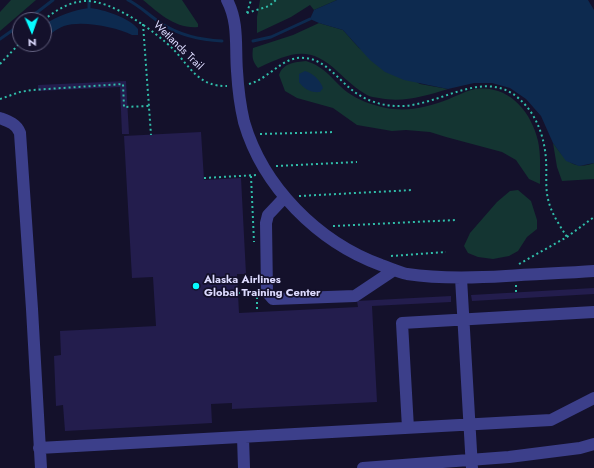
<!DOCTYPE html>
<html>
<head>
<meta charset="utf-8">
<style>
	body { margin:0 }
	#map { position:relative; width:594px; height:468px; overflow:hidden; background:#14112b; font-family:Jost,sans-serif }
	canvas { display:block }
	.north { position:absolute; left:12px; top:12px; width:40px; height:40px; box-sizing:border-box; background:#14112b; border:1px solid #646280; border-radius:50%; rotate:178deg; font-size:11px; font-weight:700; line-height:16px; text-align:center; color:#dddbff }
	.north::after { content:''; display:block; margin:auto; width:14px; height:18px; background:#07faff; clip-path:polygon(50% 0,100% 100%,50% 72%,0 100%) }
</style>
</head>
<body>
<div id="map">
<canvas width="594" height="468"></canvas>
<div class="north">N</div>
</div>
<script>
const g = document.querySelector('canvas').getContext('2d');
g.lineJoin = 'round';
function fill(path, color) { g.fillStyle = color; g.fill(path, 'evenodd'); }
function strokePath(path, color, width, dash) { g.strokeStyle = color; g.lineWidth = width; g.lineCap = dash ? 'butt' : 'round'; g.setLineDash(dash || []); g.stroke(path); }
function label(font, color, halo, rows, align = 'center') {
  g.font = font + ' Jost,sans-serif'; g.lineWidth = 3.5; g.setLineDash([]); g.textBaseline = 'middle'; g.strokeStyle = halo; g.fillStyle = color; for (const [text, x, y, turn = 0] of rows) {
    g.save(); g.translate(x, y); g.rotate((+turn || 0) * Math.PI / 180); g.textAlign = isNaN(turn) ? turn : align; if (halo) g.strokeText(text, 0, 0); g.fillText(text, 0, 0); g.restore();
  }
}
fill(new Path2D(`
	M11,0H36L0,31V12Z
	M143,0H182L198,24V27C175,29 159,13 143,0Z
	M260,0H337L314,10L310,5L291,17L257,33V17Z
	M319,23L343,30L359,48L420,84L448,89C425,96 403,103 379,98C375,97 370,97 367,95C356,89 347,80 338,72C309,44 291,53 258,68C252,61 252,56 253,48L293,35Z
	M306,61C326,67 332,80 347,92C358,100 372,105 386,108C408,112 428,107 449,99C456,96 464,92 471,90C506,82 531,110 538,141C541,155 540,170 540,184L529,179L516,160L502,152L446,137L430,132L406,130L392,131L357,125L333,108L297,98L285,91L279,75C283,63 295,62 306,61Z
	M553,143C565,159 572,171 594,163V179L562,181L557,167Z
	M518,190L531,201L537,220V229L527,237L518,251L509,256L493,259L478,257L468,253L464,246L470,233L497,202L510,191Z`), '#143532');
fill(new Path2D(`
	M337,0H588L594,10V163L579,166L566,161L553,143L541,116L526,99L510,88L492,83H474L448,89L404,80L385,72L370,60L343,30L319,23L310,19L314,10Z
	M89,8C103,9 130,18 138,29V35H132C116,27 82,20 64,26C56,29 50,34 44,41V25C57,16 73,10 89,8Z
	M305,71C313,73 320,80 323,88L320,92C311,93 304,89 299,82V74Z`), '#0d2a4f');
strokePath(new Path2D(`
	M89,0V8
	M128,0C140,6 151,17 162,24C181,36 200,40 222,41
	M27,20L53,0
	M0,39L20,25
	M253,41L271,37L310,19`), '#0d2a4f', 3);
fill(new Path2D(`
	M126,81L129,134H122L120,87L38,91V85Z
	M201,132L204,180L241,178L246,274H237L239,313L358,307L357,301L451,296V302L372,306L377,402L232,409V403L211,404L212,423L65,431L63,405L56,406L54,356L61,355L60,331L156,326L153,277L132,278L124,136Z
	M594,288V294L472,301L471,295Z`), '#231d4d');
strokePath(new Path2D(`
	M247,13L269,6L276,0
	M247,13L251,0
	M44,20C56,10 69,2 85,1C112,0 155,31 174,50C190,67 199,87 227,86
	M143,24L151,135
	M0,64L20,43
	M249,84C255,82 260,80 265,76C278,68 288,56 305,58C324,59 338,79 352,90C364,100 382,106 397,106C442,108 489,60 527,107C539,121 545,142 546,160C547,173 545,187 548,199C551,213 560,226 567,237
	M0,99L20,92L32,90L123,84L124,107L149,106
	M260,134L335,132
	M276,166L357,162
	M251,176L254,242
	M204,178L257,175
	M299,196L413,190
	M333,226L456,220
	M391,256L446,252
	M519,264L567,237L594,217
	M516,285V294
	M238,293H256
	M257,297V312`), '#30beaa', 2, [2, 3]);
strokePath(new Path2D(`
	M227,0C239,23 235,46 237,71C238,88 240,105 244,122C263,187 318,242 381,265C390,268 398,272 407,274C440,279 473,278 506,276C536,274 565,273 594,271
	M0,118C8,121 17,124 20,133L32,309L41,468
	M285,197L268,215L266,223L267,292L273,299L355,296L394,270
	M461,278L472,468
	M408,428L402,323L594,312
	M243,437L244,468
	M39,448L551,420L594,398
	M363,468L509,457L580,448L594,444`), '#3c3f8a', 12);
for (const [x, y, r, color] of [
	[196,286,4,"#07faff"]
]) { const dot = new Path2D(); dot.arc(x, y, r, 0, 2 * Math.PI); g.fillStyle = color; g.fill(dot); strokePath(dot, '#14112b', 1.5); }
label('11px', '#dddbff', '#14112b', [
	["Wetlands Trail",178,46,44]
]);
label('bold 11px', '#dddbff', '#14112b', [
	["Alaska Airlines",204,280],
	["Global Training Center",204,293]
], 'left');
</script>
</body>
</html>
